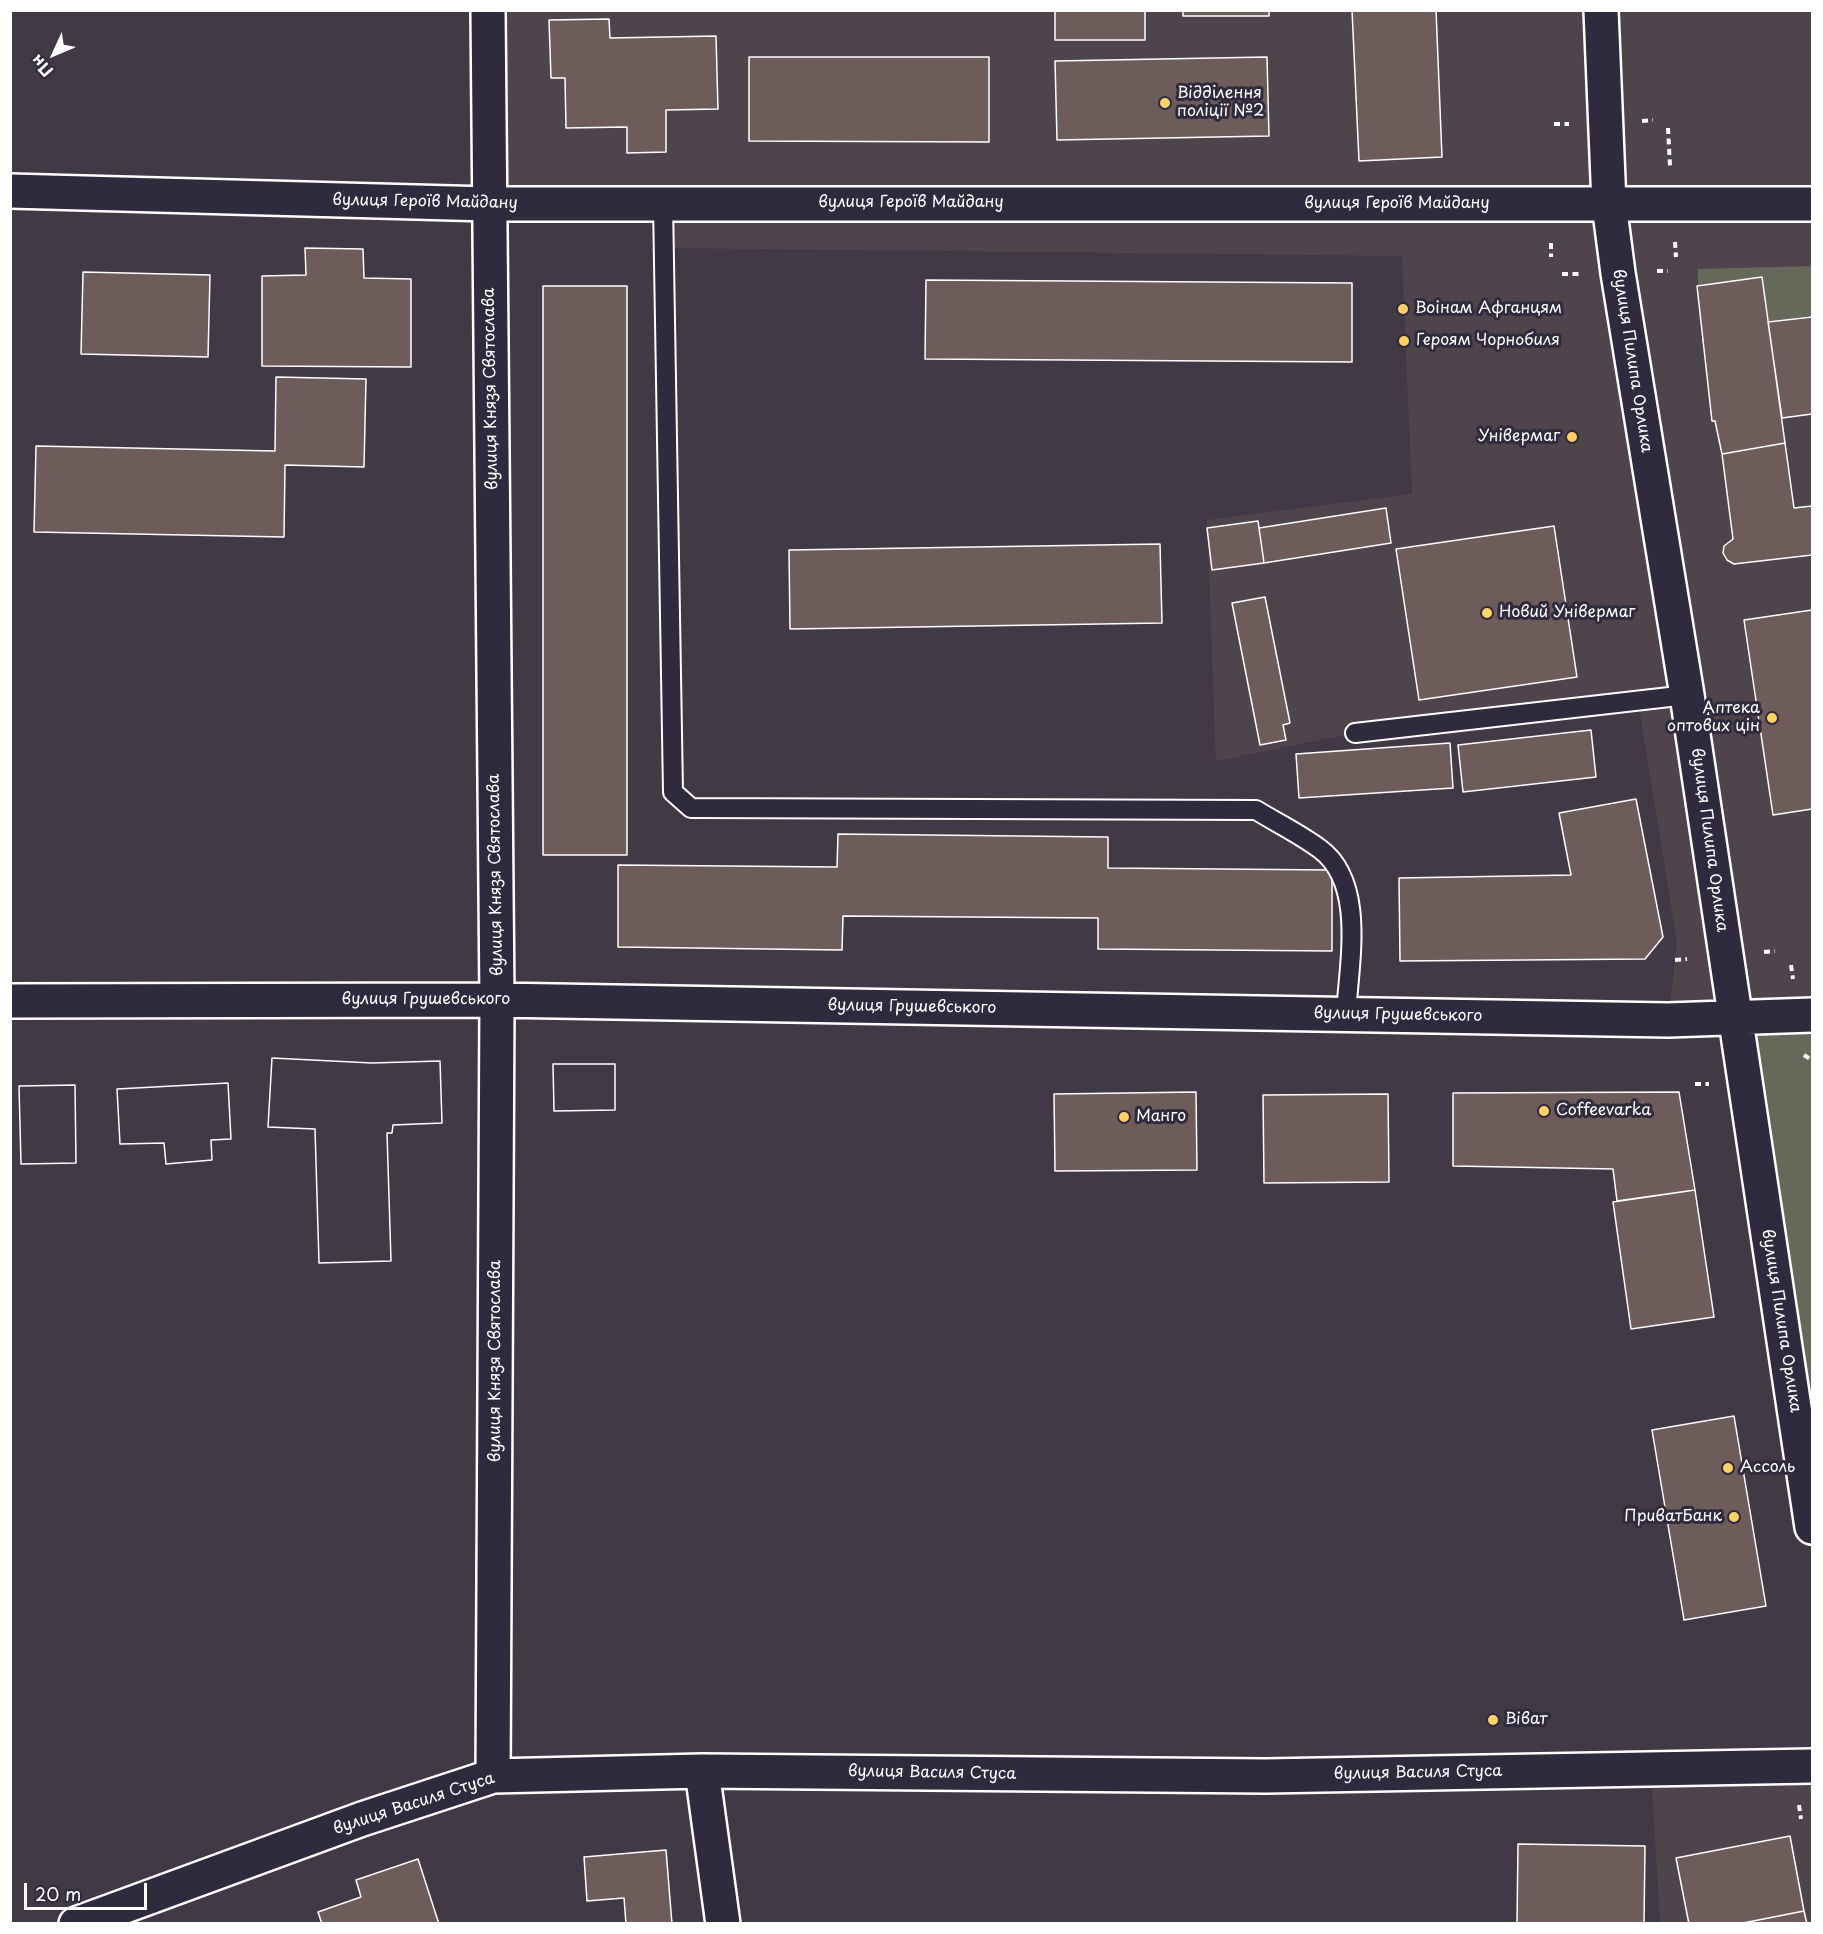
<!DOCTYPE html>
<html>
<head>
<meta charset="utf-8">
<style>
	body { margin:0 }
	#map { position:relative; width:1823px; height:1934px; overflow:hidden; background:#423946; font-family:"Playpen Sans",sans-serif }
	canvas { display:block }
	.frame { position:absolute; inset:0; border:12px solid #fff; pointer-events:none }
	.north { position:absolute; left:24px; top:24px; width:60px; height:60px; -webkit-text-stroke:4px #2f2a3d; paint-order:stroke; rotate:226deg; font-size:16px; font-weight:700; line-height:24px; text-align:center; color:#fff }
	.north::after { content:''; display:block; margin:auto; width:21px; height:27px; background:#fff; clip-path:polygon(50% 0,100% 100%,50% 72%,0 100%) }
	.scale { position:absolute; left:24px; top:1883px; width:123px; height:27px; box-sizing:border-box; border:3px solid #fff; border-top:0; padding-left:8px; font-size:18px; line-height:21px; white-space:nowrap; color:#fff; -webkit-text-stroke:4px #2f2a3d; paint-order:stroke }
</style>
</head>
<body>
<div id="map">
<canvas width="1823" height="1934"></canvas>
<div class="frame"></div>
<div class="north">Пн</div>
<div class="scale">20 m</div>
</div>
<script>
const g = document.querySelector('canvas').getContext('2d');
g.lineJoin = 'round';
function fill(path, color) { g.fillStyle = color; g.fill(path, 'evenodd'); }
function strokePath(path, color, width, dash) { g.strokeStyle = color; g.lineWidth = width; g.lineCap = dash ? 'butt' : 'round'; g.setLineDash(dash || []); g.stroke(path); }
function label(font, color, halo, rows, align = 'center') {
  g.font = font + ' "Playpen Sans",sans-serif'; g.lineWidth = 6; g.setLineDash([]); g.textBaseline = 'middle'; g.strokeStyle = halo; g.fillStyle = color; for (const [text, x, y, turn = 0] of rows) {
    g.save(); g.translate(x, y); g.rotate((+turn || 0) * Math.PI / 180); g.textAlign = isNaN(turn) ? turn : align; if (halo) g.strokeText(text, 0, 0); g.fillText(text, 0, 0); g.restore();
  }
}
fill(new Path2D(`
	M488,11H1812V1017L1668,1020L1677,943L1638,701L1355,733L1216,761L1207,520L1412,494L1402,256L665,248L663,203L489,204Z
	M1812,1766V1923H1660L1651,1770Z`), '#4f444c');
fill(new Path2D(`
	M1812,266V316L1769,321L1762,277L1698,285V269Z
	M1812,1017V1525L1735,1018Z`), '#66685a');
const building = new Path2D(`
	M1055,10H1145V40H1055Z
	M1183,10H1269V16H1183Z
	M1352,10H1436L1442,157L1359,161Z
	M609,19L610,38L716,36L718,109L666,110V152L627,153V127L566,128L565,78H551L549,20Z
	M749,57H989V142L749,141Z
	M1267,57L1269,136L1057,140L1055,61Z
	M305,248L363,249L364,278L411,279V367L262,366V276L306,275Z
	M83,272L210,275L208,357L81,354Z
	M1762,277L1785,443L1722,454L1715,421H1712L1697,286Z
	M926,280L1352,283V362L925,359Z
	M543,286H627V855H543Z
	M1812,317V414L1782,418L1768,322Z
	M276,377L366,379L364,467L285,465L284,537L34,532L36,446L275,451Z
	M1785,443L1794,508L1812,506V555L1734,564L1727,560L1723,553L1724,546L1733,539L1722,454Z
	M1386,508L1391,543L1264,563L1259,528Z
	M1258,521L1264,563L1212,570L1207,528Z
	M1554,526L1577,677L1419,700L1396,549Z
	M1160,544L1162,623L790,629L789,550Z
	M1265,597L1290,723L1283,725L1286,740L1260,745L1232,603Z
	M1812,610V809L1773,815L1744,620Z
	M1591,730L1596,777L1463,792L1458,745Z
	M1450,743L1453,788L1299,798L1296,754Z
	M1636,799L1663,937L1645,959L1400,961L1399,878L1571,875L1559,813Z
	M838,834L1108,837V868L1332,870V951L1098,949V918L843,916L842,950L618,947V865L837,867Z
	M272,1058L372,1063L440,1061L442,1123L393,1125L392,1133H387L391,1261L319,1263L315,1129L268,1127Z
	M272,1058L372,1063L440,1061L442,1123L393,1125L392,1133H387L391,1261L319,1263L315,1129L268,1127Z
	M553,1064H615V1110L554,1111Z
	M553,1064H615V1110L554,1111Z
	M228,1083L231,1139L211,1140L212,1160L166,1164L164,1143L120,1144L117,1089Z
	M228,1083L231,1139L211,1140L212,1160L166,1164L164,1143L120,1144L117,1089Z
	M75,1085L76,1163L21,1164L19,1086Z
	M75,1085L76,1163L21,1164L19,1086Z
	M1196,1092L1197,1170L1055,1171L1054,1094Z
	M1679,1092L1695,1190L1617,1201L1613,1169L1453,1166V1093Z
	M1388,1094L1389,1182L1264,1183L1263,1095Z
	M1695,1190L1714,1317L1631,1329L1613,1202Z
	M1734,1416L1766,1606L1684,1620L1652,1430Z
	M1790,1836L1804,1911L1738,1924H1689L1676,1858Z
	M1518,1844L1645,1846L1644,1924H1517Z
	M666,1850L672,1924H626L624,1898L587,1901L584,1857Z
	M418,1859L439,1924H322L318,1912L361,1897L356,1880Z
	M1804,1911L1807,1924H1738Z`);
fill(building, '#6e5c5b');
strokePath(building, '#fff', 1.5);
const service = new Path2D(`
	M663,203L673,792L691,808L1256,810C1277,823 1300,834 1320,849C1366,883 1349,963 1346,1014
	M1355,733L1687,695`);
const minor = new Path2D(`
	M488,10L497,1000L493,1776
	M1601,10L1609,204L1618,273L1687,695L1812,1527
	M10,1001L497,1000L1668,1020L1812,1015
	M702,1771L723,1924
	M76,1924L362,1819L493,1776L702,1771L1266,1776L1812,1766`);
const tertiary = new Path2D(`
	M10,191L489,204H1812`);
strokePath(service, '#fff', 22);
strokePath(minor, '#fff', 38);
strokePath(tertiary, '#fff', 38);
strokePath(new Path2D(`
	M1642,121L1653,120
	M1554,124H1569
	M1668,128L1670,166
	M1675,242L1676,257
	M1551,243V257
	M1657,271H1668
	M1562,274H1580
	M1764,952L1775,951
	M1675,960L1687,959
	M1791,965L1793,979
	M1804,1055L1812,1060
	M1695,1084H1709
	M1799,1805L1801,1819`), '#fff', 4, [6, 4.5]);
strokePath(service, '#2f2a3d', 18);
strokePath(minor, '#2f2a3d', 33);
strokePath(tertiary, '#2f2a3d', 33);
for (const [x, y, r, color] of [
	[1165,103,6,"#ffd166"],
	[1403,309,6,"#ffd166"],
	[1404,341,6,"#ffd166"],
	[1572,437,6,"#ffd166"],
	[1487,613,6,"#ffd166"],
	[1772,718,6,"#ffd166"],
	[1544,1111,6,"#ffd166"],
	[1124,1117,6,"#ffd166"],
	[1728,1468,6,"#ffd166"],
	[1734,1517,6,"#ffd166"],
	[1493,1720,6,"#ffd166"]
]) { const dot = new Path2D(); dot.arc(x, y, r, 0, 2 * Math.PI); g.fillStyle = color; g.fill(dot); strokePath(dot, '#2f2a3d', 2); }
label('16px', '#fff', '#2f2a3d', [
	["Відділення",1177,94],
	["поліції №2",1177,112],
	["Воінам Афганцям",1415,309],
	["Героям Чорнобиля",1416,341],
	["Універмаг",1560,437,"right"],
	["Новий Універмаг",1499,613],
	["Аптека",1760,709,"right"],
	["оптових цін",1760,727,"right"],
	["Coffeevarka",1556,1111],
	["Манго",1136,1117],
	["Ассоль",1740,1468],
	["ПриватБанк",1722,1517,"right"],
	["Віват",1505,1720]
], 'left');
label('16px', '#fff', '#2f2a3d', [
	["вулиця Героїв Майдану",425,202,1],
	["вулиця Героїв Майдану",911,203],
	["вулиця Героїв Майдану",1397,204],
	["вулиця Пилипа Орлика",1632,361,81],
	["вулиця Князя Святослава",491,389,-91],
	["вулиця Пилипа Орлика",1709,840,82],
	["вулиця Князя Святослава",496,875,-91],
	["вулиця Грушевського",426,1000],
	["вулиця Грушевського",912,1007,1],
	["вулиця Грушевського",1398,1015,1],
	["вулиця Пилипа Орлика",1781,1321,81],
	["вулиця Князя Святослава",496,1361,-90],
	["вулиця Василя Стуса",932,1773,1],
	["вулиця Василя Стуса",1418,1773,-1],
	["вулиця Василя Стуса",414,1804,-18]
]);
</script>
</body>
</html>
